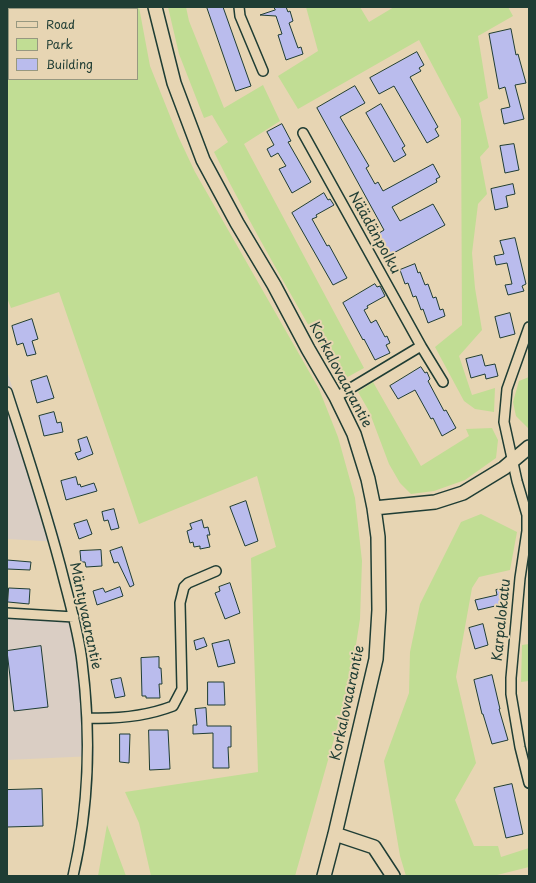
<!DOCTYPE html>
<html>
<head>
<meta charset="utf-8">
<style>
	body { margin:0 }
	#map { position:relative; width:536px; height:883px; overflow:hidden; background:#e7d5b3; font-family:"Playpen Sans",sans-serif }
	canvas { display:block }
	.frame { position:absolute; inset:0; border:8px solid #1f3d34; pointer-events:none }
	.legend { position:absolute; left:8px; top:8px; width:130px; height:72px; box-sizing:border-box; background:#e7d5b3; border:1px solid #979880; margin:0; padding:5px 7px; list-style:none; font-size:12px; color:#1f3d34 }
	.legend li { display:flex; align-items:center; gap:8px; height:20px }
	.legend b { width:20px; border:1px solid #979880 }
</style>
</head>
<body>
<div id="map">
<canvas width="536" height="883"></canvas>
<div class="frame"></div>
<ul class="legend">
<li><b style="height:5px;background:#e7d5b3"></b>Road</li>
<li><b style="height:11px;background:#c1dd94"></b>Park</li>
<li><b style="height:11px;background:#babced"></b>Building</li>
</ul>
</div>
<script>
const g = document.querySelector('canvas').getContext('2d');
g.lineJoin = 'round';
function fill(path, color) { g.fillStyle = color; g.fill(path, 'evenodd'); }
function strokePath(path, color, width, dash) { g.strokeStyle = color; g.lineWidth = width; g.lineCap = dash ? 'butt' : 'round'; g.setLineDash(dash || []); g.stroke(path); }
function label(font, color, halo, rows, align = 'center') {
  g.font = font + ' "Playpen Sans",sans-serif'; g.lineWidth = 4; g.setLineDash([]); g.textBaseline = 'middle'; g.strokeStyle = halo; g.fillStyle = color; for (const [text, x, y, turn = 0] of rows) {
    g.save(); g.translate(x, y); g.rotate((+turn || 0) * Math.PI / 180); g.textAlign = isNaN(turn) ? turn : align; if (halo) g.strokeText(text, 0, 0); g.fillText(text, 0, 0); g.restore();
  }
}
fill(new Path2D(`
	M7,371L61,542L7,539Z
	M7,615L81,620L94,756L7,760Z`), '#dacec4');
fill(new Path2D(`
	M7,7H139L150,66L178,136L195,172L319,389L338,437L355,498L362,561L360,619L350,683L295,876H151L139,823L125,792L258,772L251,558L276,547L257,476L139,524L59,292L11,308L7,298ZM9,9H137V79H9Z
	M168,7H186L189,21L224,108L263,85L280,121L244,144L364,368L344,379L339,378C296,303 252,229 214,152L228,142L212,115L204,118L179,54Z
	M306,7H360L369,22L394,7H508L513,16L478,36L488,98L479,103L489,147L480,157L487,194L478,204L472,253L475,288L482,330L459,356L472,395L495,388L494,412L475,409L464,401L435,347L462,325L461,119L419,40L298,109L278,76L318,51Z
	M529,377V429L516,416L513,402L519,381Z
	M373,382L421,466L469,436L466,429L492,428L498,440L496,458L465,480L434,491L411,494L400,483L389,464L369,411L358,392Z
	M481,514L517,532L510,570L479,577L472,588L456,677L476,763L455,800L474,846H498L501,857L529,848V867L493,876H406L400,856L384,761L409,693L410,652L420,604L461,522Z
	M529,644V681L521,682L522,645Z
	M107,825L126,876H98Z`), '#c1dd94');
const building = new Path2D(`
	M207,7H223L251,86L236,91Z
	M274,7H286L288,12L290,11L293,21L289,23L298,48L301,47L303,54L286,60L278,35L282,34L276,16L260,15L275,10Z
	M511,29L516,55L518,54L526,83L515,85L524,119L504,124L501,109L510,107L505,87L499,89L489,34Z
	M417,52L424,65L419,68L421,71L410,77L438,127L435,129L439,136L427,143L394,86L379,94L370,78Z
	M355,86L365,103L340,117L369,166L366,168L375,184L378,182L383,191L433,164L440,177L436,179L437,182L392,207L400,221L433,204L445,225L388,256L376,235L384,230L317,108Z
	M381,104L405,146L402,148L406,155L394,162L366,113Z
	M282,124L291,141L288,142L311,182L292,193L279,169L286,166L278,153L271,157L267,149L274,145L267,132Z
	M514,144L519,170L505,173L500,146Z
	M513,184L515,194L506,196L508,207L495,210L491,189Z
	M324,193L328,200L330,199L334,205L316,215L317,217L312,219L327,246L329,245L347,278L333,285L292,213Z
	M515,238L526,284L522,286L524,291L508,295L505,285L512,284L507,263L496,265L494,256L504,254L500,241Z
	M415,264L418,273L420,272L425,285L428,284L433,298L436,297L440,310L443,309L445,316L428,323L423,309L421,310L416,296L413,297L408,283L405,284L400,270Z
	M375,284L377,287L380,286L385,296L367,306L368,308L364,310L371,323L376,320L385,337L387,336L390,343L386,345L390,353L375,360L364,339L363,340L343,303Z
	M510,313L515,334L500,338L495,317Z
	M32,319L38,339L32,341L36,354L27,356L23,343L17,345L12,326Z
	M482,355L485,366L495,364L498,376L486,379L485,374L471,378L466,359Z
	M421,367L425,373L427,372L430,379L428,381L444,411L446,410L456,428L442,436L433,418L431,419L415,390L398,399L390,386Z
	M47,376L54,398L37,403L31,381Z
	M54,412L57,423L61,422L63,432L44,436L39,416Z
	M87,437L93,454L78,460L75,453L81,451L78,440Z
	M76,477L78,485L80,484L81,487L94,483L97,491L66,500L61,481Z
	M246,501L258,541L245,546L230,507Z
	M114,509L119,528L111,530L108,520L104,521L102,512Z
	M87,520L92,534L79,539L74,524Z
	M202,520L204,528L208,527L210,535H207L210,547L200,549V546L194,547L193,542L190,543L187,531L192,529L190,524Z
	M122,547L134,585L130,587L118,562L114,563L110,551Z
	M101,550L102,566L86,567L85,562H81L80,551Z
	M7,560L31,562L30,570L7,569Z
	M230,583L240,613L225,619L215,593L220,591L219,587Z
	M120,587L123,596L97,605L93,591L103,588L105,592Z
	M9,588L30,589L29,604L8,602Z
	M504,588L508,603L478,610L475,600L497,595L496,590Z
	M483,624L488,645L475,649L469,628Z
	M204,638L207,646L196,650L194,641Z
	M229,640L235,663L218,667L212,644Z
	M41,646L48,707L14,711L7,651Z
	M159,657V668H161L162,684H159L160,698H146V696H142L141,658Z
	M492,675L500,709H499L508,740L492,744L483,714H482L474,680Z
	M121,678L125,696L115,698L111,680Z
	M208,682H224L225,705H208Z
	M206,708L207,726H231V747H228L229,768H213V733L193,734V725H197L195,709Z
	M149,730H168L170,769L150,770Z
	M120,734H130L129,763L120,762Z
	M512,784L523,834L506,838L494,788Z
	M42,789L43,826L7,827V790Z`);
fill(building, '#babced');
strokePath(building, '#1f3d34', 1);
const street = new Path2D(`
	M239,7L240,16L263,71
	M303,133L421,346L336,397
	M529,327L507,389L504,422L517,481L527,515V531L520,578L511,678V694L520,747L529,783
	M421,346L443,382
	M7,392C27,454 48,516 64,580C71,607 79,635 82,662C91,733 89,807 73,876
	M7,613L74,617
	M87,718C115,719 147,716 173,706L182,689L180,603L184,587L188,583L216,571`);
const secondary = new Path2D(`
	M155,7L174,83L203,160L237,223L274,285L308,349L336,397L354,434L368,479L374,508L378,537L379,610L376,659L335,834L324,876
	M374,508L435,502L463,493L504,468L529,447
	M335,834L374,847L393,876`);
strokePath(street, '#1f3d34', 12);
strokePath(secondary, '#1f3d34', 16);
strokePath(street, '#e7d5b3', 9);
strokePath(secondary, '#e7d5b3', 13);
label('14px', '#1f3d34', '#e7d5b3', [
	["Näädänpolku",374,233,61],
	["Korkalovaarantie",340,375,62],
	["Mäntyvaarantie",85,616,78],
	["Karpalokatu",502,620,-84],
	["Korkalovaarantie",348,703,-78]
]);
</script>
</body>
</html>
